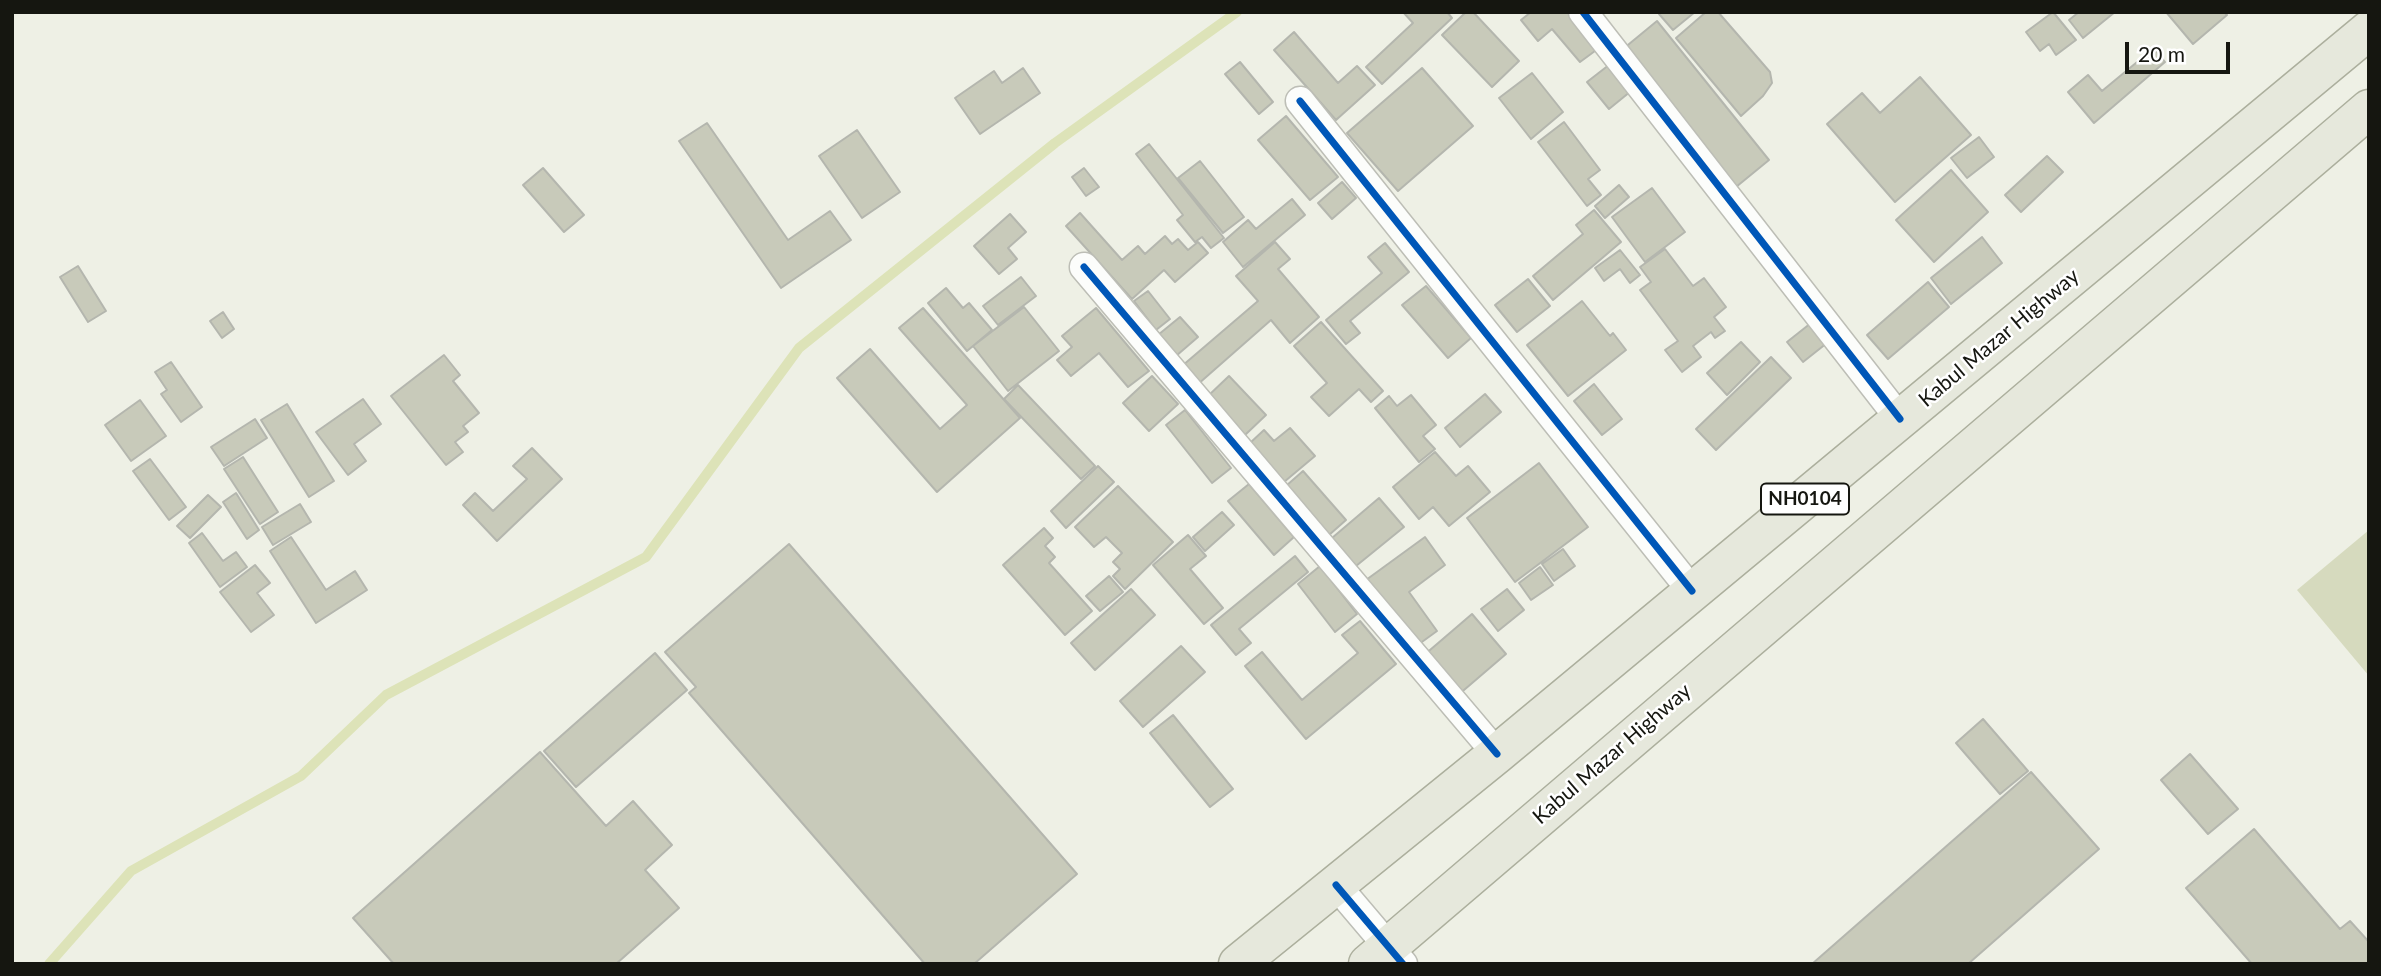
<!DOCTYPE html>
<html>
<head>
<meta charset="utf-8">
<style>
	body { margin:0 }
	#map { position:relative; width:2381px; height:976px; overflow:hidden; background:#eef0e5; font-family:Lato,sans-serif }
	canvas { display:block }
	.frame { position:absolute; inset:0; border:14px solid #151610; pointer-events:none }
	.scale { position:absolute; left:2125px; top:42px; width:105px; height:32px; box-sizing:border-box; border:4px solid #151610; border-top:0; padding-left:9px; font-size:21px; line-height:24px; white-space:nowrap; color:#151610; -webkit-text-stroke:5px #fff; paint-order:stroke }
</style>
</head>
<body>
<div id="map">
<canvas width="2381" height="976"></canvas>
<div class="frame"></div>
<div class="scale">20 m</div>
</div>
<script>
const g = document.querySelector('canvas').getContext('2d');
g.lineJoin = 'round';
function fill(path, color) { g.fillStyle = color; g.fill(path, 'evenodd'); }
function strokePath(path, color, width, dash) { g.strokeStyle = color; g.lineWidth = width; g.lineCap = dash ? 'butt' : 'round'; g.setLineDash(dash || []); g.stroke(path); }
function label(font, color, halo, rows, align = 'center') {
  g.font = font + ' Lato,sans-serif'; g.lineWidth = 5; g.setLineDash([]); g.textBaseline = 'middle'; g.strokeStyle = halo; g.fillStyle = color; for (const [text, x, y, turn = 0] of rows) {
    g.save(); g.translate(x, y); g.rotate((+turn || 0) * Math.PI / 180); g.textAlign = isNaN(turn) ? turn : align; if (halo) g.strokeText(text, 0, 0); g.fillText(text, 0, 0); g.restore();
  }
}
fill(new Path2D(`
	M2369,530V676L2297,590Z`), '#d6dabe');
strokePath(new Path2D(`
	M49,964L131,871L301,776L386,695L646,557L799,348L1055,143L1237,12`), '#dde3b8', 10);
const building = new Path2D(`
	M1403,12H1447L1452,18L1382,84L1366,67L1413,23Z
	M1466,12H1473L1519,61L1492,87L1442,35Z
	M1531,12H1570L1599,48L1580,62L1552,29L1538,41L1521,20Z
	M1661,12H1695L1673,30L1659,14Z
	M1706,12H1718L1770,72L1772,83L1763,96L1741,116L1676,38Z
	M2053,12L2076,40L2056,55L2049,44L2040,51L2026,32Z
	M2079,12H2115L2083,38L2069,20Z
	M2166,12H2224L2227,15L2193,44Z
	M1657,21L1769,160L1736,187L1623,49Z
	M1294,32L1338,83L1357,66L1375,85L1336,120L1274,50Z
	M2154,48L2165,62L2094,123L2068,92L2088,75L2102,91Z
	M1614,61L1636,87L1609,109L1587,82Z
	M1240,62L1273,102L1259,114L1225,74Z
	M1023,68L1040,93L980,134L955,98L994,71L1002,83Z
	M1422,68L1473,126L1398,191L1347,133Z
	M1532,73L1563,112L1531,139L1499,98Z
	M1920,77L1971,135L1895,202L1827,124L1862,93L1880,113Z
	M1286,116L1338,177L1310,200L1258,140Z
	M1564,122L1600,170L1588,179L1601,195L1587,206L1538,142Z
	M707,123L788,240L830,211L851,240L781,288L679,141Z
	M857,130L900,192L862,218L819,156Z
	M1979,137L1994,157L1967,178L1951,158Z
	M1149,144L1224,238L1211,248L1202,237L1195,242L1177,220L1183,215L1136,154Z
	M2047,156L2063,172L2021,212L2005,195Z
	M1200,161L1244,217L1223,233L1178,178Z
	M543,168L584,215L564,232L523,185Z
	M1084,168L1099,187L1086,196L1072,177Z
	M1951,170L1988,212L1934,262L1896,220Z
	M1342,182L1356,198L1332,219L1318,203Z
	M1619,185L1629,197L1605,218L1595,206Z
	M1652,188L1685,232L1645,262L1612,217Z
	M1292,199L1305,215L1243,267L1223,242L1248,220L1256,229Z
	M1594,210L1621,242L1553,300L1533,276L1583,234L1576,225Z
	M1080,213L1122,260L1138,246L1145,254L1165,236L1172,244L1178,239L1188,250L1198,242L1208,253L1175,282L1164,270L1132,299L1066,226Z
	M1010,214L1026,232L1008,248L1017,259L999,274L974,246Z
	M1982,237L2002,263L1951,304L1931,278Z
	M1275,242L1290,259L1278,269L1319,317L1290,343L1271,320L1197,385L1182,366L1258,301L1236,276Z
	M1385,243L1409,272L1350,321L1360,333L1346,344L1326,320L1382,273L1368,257Z
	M1665,249L1693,286L1704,278L1726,307L1714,317L1725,331L1715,338L1711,332L1693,346L1701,357L1682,372L1665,350L1678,341L1640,290L1651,282L1640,267Z
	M1620,250L1640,275L1630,283L1620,269L1604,281L1595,268Z
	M78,266L106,311L88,322L60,277Z
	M1021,277L1036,296L998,325L983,306Z
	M1528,279L1550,306L1517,332L1495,305Z
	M1928,282L1949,307L1888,359L1867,335Z
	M1426,286L1471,338L1448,358L1402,305Z
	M946,288L963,308L969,303L992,330L967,351L928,303Z
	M1148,291L1170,319L1156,330L1134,301Z
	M1582,301L1610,336L1613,333L1626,350L1568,396L1527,345Z
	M1024,307L1059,351L1008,391L973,346Z
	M923,308L1020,418L937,492L837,378L870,349L940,429L967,405L899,328Z
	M1096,308L1149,371L1128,387L1099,353L1071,376L1057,360L1072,347L1062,336Z
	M223,312L234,329L222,338L210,321Z
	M1180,317L1198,337L1176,356L1158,335Z
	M1816,319L1832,339L1803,362L1787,342Z
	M1321,322L1383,391L1371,402L1359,389L1329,416L1311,397L1327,383L1294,346Z
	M1741,342L1760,362L1727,395L1707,373Z
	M444,355L460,375L453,381L479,413L463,426L468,432L455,442L463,452L446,465L391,396Z
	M1771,357L1791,378L1716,450L1696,429Z
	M171,362L202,407L181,422L161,394L167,390L155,372Z
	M1152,376L1178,404L1149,431L1123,403Z
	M1229,376L1266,415L1245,435L1208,396Z
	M1594,384L1622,419L1602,435L1574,401Z
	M1018,385L1095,466L1081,479L1004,399Z
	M1485,394L1501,412L1460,447L1445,428Z
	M1411,395L1436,425L1423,436L1435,449L1419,462L1375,408L1389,396L1397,406Z
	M363,399L381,424L354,444L366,461L348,475L316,432Z
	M140,400L166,436L131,461L105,425Z
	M287,404L334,481L309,497L261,420Z
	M1185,410L1231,468L1212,483L1166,425Z
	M255,419L267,438L224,466L211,447Z
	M1290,428L1315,456L1284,482L1250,443L1264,430L1274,441Z
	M532,448L562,479L497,541L463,505L475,493L493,511L527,479L513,466Z
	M1435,452L1456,476L1468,466L1490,492L1449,526L1433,507L1419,519L1393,487Z
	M243,457L278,512L260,524L224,469Z
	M150,459L186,507L169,520L133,471Z
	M1539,463L1588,527L1515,582L1467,518Z
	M1098,466L1114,482L1066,528L1051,511Z
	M1303,471L1346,520L1329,535L1286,486Z
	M1249,484L1294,537L1274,555L1228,501Z
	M1118,486L1173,542L1125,589L1113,576L1120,569L1113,562L1122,553L1106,537L1094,547L1075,527Z
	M236,493L259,530L247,539L223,502Z
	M208,495L221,507L190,538L177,526Z
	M1379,498L1404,527L1356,566L1332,538Z
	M300,504L311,522L273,545L262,527Z
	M1222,512L1234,525L1205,551L1193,537Z
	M1044,528L1053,538L1045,546L1055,557L1049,563L1092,611L1065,635L1003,565Z
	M202,533L223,561L236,552L247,567L220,587L189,543Z
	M1188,535L1206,556L1190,569L1223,608L1204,624L1153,565Z
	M291,537L326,590L355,571L367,590L316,623L270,551Z
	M1425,537L1445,565L1409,592L1437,631L1415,647L1366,580Z
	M789,544L1077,874L974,964H925L689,693L696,687L665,652Z
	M1563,549L1575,566L1554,581L1542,564Z
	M1295,556L1308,572L1239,629L1251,643L1236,655L1211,625Z
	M255,565L270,583L257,593L274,615L251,632L220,592Z
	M1320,566L1357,614L1335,632L1298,584Z
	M1540,567L1553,585L1531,600L1519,583Z
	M1109,576L1123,592L1100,611L1086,596Z
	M1131,589L1155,615L1095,670L1071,643Z
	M1507,589L1524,610L1498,631L1481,609Z
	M1472,614L1506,654L1457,696L1423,656Z
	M1360,621L1396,664L1306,739L1245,666L1262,652L1302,700L1358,653L1342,635Z
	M1181,646L1205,672L1143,727L1120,701Z
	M655,653L687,690L576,787L544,751Z
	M1173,715L1233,789L1210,807L1150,733Z
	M1983,719L2028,771L2000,794L1956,743Z
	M540,752L606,826L633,801L672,845L645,870L679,908L616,964H394L353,918Z
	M2190,754L2238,809L2208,834L2161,780Z
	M2031,772L2099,849L1968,964H1812Z
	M2254,829L2340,929L2350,921L2369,942V964H2252L2186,888Z`);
fill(building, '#c8caba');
strokePath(building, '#b4b6ae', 2);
const minor = new Path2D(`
	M1583,12L1900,419
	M1300,101L1692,591
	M1084,267L1497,754
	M1336,885L1403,964`);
const trunk = new Path2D(`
	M1238,964L1497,754L2369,30
	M1368,964L2369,109`);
strokePath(minor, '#bdbeb6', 31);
strokePath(trunk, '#acaf9d', 41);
strokePath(minor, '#fcfdfb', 28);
strokePath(trunk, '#e6e8dc', 38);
strokePath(new Path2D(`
	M1583,12L1900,419
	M1300,101L1692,591
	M1084,267L1497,754
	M1336,885L1403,964`), '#0057b8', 7);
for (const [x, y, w] of [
	[1805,499,88]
]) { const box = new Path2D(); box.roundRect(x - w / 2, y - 15.5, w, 31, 5); g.fillStyle = '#fff'; g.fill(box); strokePath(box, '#151610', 2); }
label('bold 19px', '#151610', null, [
	["NH0104",1805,499]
]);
label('21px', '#151610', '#fff', [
	["Kabul Mazar Highway",1999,338,-40],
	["Kabul Mazar Highway",1612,754,-41]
]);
</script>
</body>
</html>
